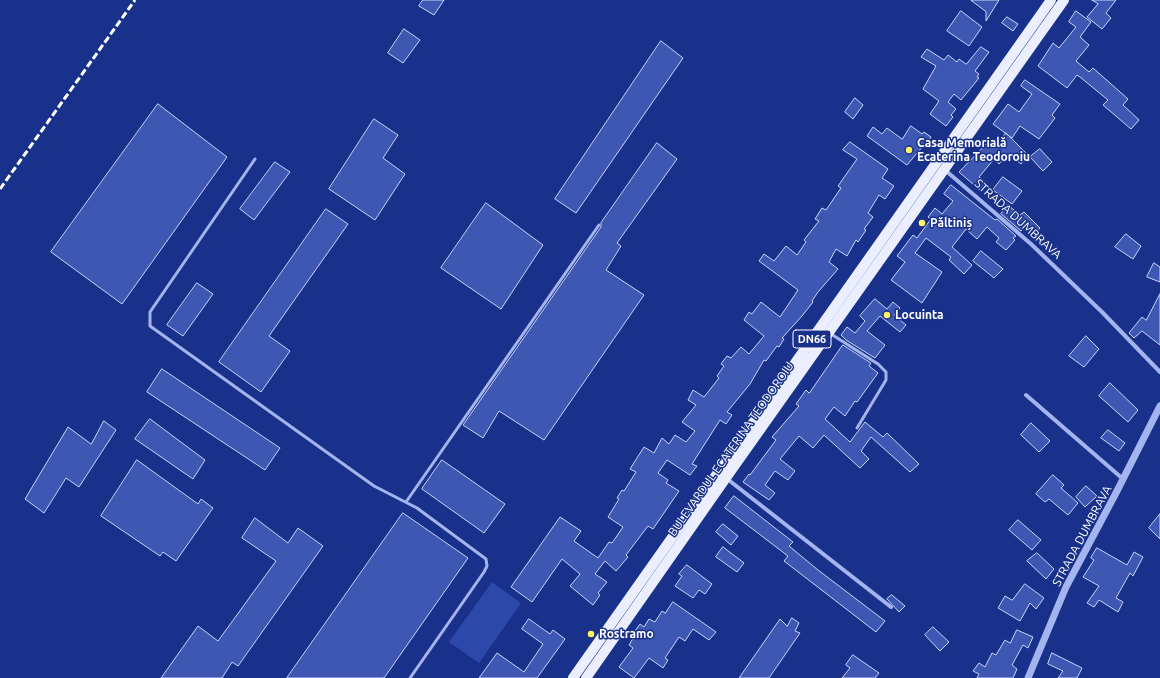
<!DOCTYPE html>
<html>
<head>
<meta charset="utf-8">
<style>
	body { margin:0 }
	canvas { display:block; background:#19318b }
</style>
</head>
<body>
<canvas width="1160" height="678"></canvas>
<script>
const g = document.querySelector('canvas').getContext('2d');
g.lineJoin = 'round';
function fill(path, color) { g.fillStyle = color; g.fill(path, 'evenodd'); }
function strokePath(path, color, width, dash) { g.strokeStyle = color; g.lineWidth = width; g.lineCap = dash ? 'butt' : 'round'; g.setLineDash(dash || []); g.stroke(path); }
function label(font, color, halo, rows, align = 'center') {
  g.font = font + ' Ubuntu,sans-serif'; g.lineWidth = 3; g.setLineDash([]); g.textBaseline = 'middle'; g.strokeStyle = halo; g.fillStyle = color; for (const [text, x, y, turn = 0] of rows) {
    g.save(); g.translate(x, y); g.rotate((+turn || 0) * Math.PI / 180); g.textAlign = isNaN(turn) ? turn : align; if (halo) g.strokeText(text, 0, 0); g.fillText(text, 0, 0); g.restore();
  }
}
fill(new Path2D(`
	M492,582L521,603L479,663L449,642Z`), '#2c48a9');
const building = new Path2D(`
	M423,0H444L434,15L419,6Z
	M971,0H999L986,21V12Z
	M1092,0H1116L1106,13L1111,18L1102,29L1087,17L1098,4Z
	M961,11L982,27L969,46L947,31Z
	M1076,11L1091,22L1080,37L1089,45L1076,61L1089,72L1093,68L1128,99L1123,105L1139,120L1131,129L1103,105L1108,100L1080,77L1077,75L1067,88L1038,66L1053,43L1059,48L1076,27L1069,22Z
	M1007,17L1018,24L1013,31L1002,23Z
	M404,29L420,40L403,63L388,53Z
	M661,41L683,58L576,213L555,199Z
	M981,47L989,52L975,71L979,74L977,77L979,78L961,100L954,94L948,102L956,109L951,115L953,117L946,126L930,114L939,101L923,89L936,66L921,57L927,49L944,60L948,55L957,62L959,59L966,64Z
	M1025,80L1060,104L1052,115L1055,118L1039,139L1020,126L1012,138L993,124L1008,104L1019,112L1032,94L1021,86Z
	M855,98L863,105L853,119L845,112Z
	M158,104L227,157L122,304L51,252Z
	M374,119L398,135L383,158L405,174L375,220L329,189Z
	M911,126L922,134L924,132L931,137L925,147L923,146L907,165L867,136L873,127L882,134L887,128L902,139Z
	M1006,133L1028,155L1021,164L1008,154L999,164L994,159L979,177L987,184L981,191L959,172L990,140L996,146Z
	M850,142L888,169L882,178L894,186L885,199L879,195L868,213L873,217L864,229L866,230L858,242L856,240L847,256L836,249L829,262L838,269L818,292L812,301L813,302L802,316L782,338L784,339L779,347L777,346L766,361L764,360L750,384L727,412L732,415L726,424L720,420L692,464L697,466L690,475L667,460L658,473L668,480L666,483L679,491L653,529L648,526L626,555L628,557L616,571L605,561L595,574L607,582L598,593L600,595L593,605L570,586L580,574L562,559L532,602L511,587L560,517L581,531L574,541L598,558L609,542L612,543L623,527L608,517L619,499L617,498L622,490L624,491L636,472L630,469L644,447L654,453L662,438L669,444L675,435L686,442L695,431L682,422L696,405L688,400L693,390L704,397L719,378L717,376L724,366L721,364L727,356L731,358L741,347L749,354L764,336L744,320L749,312L752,314L761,302L780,317L798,290L759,261L764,254L774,261L786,246L797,255L806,242L804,240L819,221L815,219L822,208L826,210L841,188L838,186L857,159L843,150Z
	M657,143L677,159L617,243L621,246L606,270L644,295L544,440L499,411L483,438L463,425L601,227V223Z
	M1040,149L1052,162L1043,171L1030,157Z
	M275,162L290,172L254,220L240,209Z
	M1003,177L1022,191L1012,204L993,190Z
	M951,185L995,220L997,219L1016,236L1013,238L1015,240L1006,250L996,242L999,238L987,227L977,239L966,229L952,247L972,265L964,274L949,260L951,257L926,238L915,253L942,272L922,303L891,280L905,262L897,256L913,235L917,238L931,219L928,217L935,208L942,214L953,201L944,194Z
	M486,203L543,245L501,309L441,268Z
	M1008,205L1020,215L1024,212L1040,228L1034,235L1025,227L1021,231L1001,214Z
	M326,209L348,224L269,336L290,351L261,392L219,362Z
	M1126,234L1141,246L1133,259L1115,247Z
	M981,251L1003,269L994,278L973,261Z
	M1154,263L1160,267V282L1147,277Z
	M197,283L213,294L183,336L167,325Z
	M1160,294V345L1142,331L1134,338L1129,333L1142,317L1146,320Z
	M875,299L887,309L893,302L900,308L894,315L906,325L900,332L880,316L867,331L885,345L875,358L846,340L841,335L847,327L855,333L865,321L860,316Z
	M1086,336L1099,349L1084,367L1069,356Z
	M843,345L871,363L869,366L878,373L857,402L855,401L845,416L834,407L825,419L850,442L865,422L883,437L887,433L919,464L910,472L871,437L861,451L869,459L860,468L824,435L813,448L799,436L780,459L795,471L788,480L775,471L765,485L775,493L769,500L743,482L749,474L750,475L776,440L772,437L799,406L796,404L806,390L809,393Z
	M162,369L280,448L265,470L147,392Z
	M1110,383L1138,410L1128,422L1099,396Z
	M150,419L205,460L193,479L135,439Z
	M104,421L116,430L79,487L66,478L44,513L25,499L68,427L91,444Z
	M1031,423L1050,441L1039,452L1021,435Z
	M1108,430L1125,443L1119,451L1101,438Z
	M137,460L198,504L201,499L213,508L176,561L163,552L160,556L101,516Z
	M442,460L505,504L484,533L422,489Z
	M1053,475L1064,485L1061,488L1078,503L1068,515L1049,499L1045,502L1036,494Z
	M1086,486L1097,496L1085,507L1076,497Z
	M734,496L793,542L789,546L818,570L885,621L876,632L784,561L788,556L725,508Z
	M403,513L468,558L384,678H287Z
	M1160,514V539L1149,528Z
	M255,518L288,543L298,528L323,546L238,666L232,662L222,678H161L198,626L218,641L276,561L242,538Z
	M1018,520L1041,540L1032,550L1009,530Z
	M723,524L738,536L731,545L716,532Z
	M723,547L744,563L737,572L716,557Z
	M1097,548L1127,565L1134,552L1143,557L1133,576L1130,573L1116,598L1123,602L1118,612L1099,600L1094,607L1087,603L1099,586L1083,577L1094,560L1091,558Z
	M1037,553L1054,569L1046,579L1027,561Z
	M687,565L712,584L705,594L699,590L693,598L675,586L682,576L679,574Z
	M1025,584L1044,598L1036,609L1030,603L1020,621L998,608L1005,596L1012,600Z
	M892,595L905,606L899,612L887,599Z
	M673,602L716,632L709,640L693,629L685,641L679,637L665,658L668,660L663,668L649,658L634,678L619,667L633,648L629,645L637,632L635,631L640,624L644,627L649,619L655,622L662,611L665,613Z
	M792,618L799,623L795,631L800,633L769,678H739L780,619L787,626Z
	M529,619L550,634L553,630L565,639L537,678H479L497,653L524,672L543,644L522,629Z
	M933,627L949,642L940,651L925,635Z
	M1017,630L1033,637L1028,648L1023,645L1012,665L1017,669L1013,678H977L979,674L973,671L979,663L985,667L992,653L996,655L1005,640L1010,643Z
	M1052,653L1082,668L1077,678H1058L1063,671L1048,664Z
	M853,655L879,673L875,678H842L850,668L846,665Z`);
fill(building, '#3e57b2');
strokePath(building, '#c9d4fa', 1);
strokePath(new Path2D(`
	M255,159L150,312V326L374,486L417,508L486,559L487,566L484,572L410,678
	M831,334L878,364L886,372V380L857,428
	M406,502L599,225`), '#a4b4ee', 3);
strokePath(new Path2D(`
	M945,170L1031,244L1102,312L1160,372
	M1026,395L1123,479
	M726,478L891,607`), '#a4b4ee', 4);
strokePath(new Path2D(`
	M1028,678L1066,587L1117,491L1160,406`), '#a4b4ee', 7);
strokePath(new Path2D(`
	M573,678L1051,0
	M586,678L726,478L1064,0`), '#eaeeff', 10);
strokePath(new Path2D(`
	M0,189L135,0`), '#fff', 3, [7, 3]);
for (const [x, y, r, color] of [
	[909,150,4,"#fff560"],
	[922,223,4,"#fff560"],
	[887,315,4,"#fff560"],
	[591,634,4,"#fff560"]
]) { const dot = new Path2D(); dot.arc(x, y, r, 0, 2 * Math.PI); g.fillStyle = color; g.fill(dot); strokePath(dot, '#19318b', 1.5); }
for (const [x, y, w] of [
	[812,339,38]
]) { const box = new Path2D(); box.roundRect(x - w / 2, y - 9, w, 18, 3); g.fillStyle = '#19318b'; g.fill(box); strokePath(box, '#fff', 1); }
label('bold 11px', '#fff', null, [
	["DN66",812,339]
]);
label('bold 12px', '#fff', '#19318b', [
	["Casa Memorială",917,143],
	["Ecaterina Teodoroiu",917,157],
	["Păltiniș",930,223],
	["Locuinta",895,315],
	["Rostramo",599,634]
], 'left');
label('12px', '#fff', '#19318b', [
	["STRADA DUMBRAVA",1018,219,42],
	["BULEVARDUL ECATERINA TEODOROIU",731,449,-55],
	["STRADA DUMBRAVA",1082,536,-62]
]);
</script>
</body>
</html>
